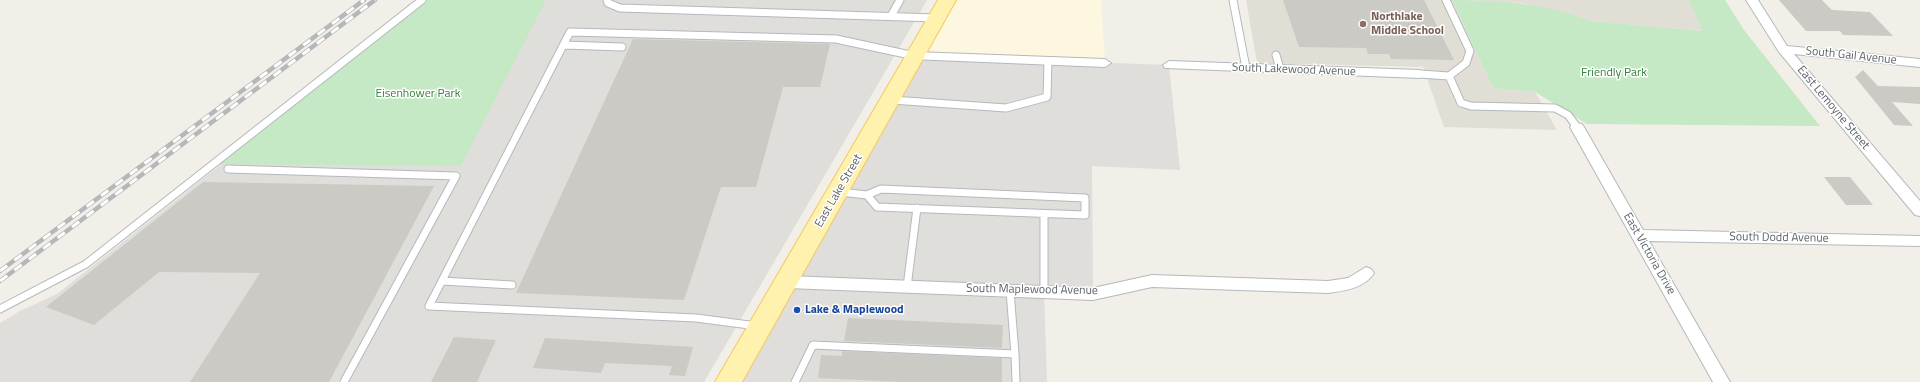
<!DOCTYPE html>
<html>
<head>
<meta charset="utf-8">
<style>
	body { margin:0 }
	canvas { display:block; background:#f1efe8 }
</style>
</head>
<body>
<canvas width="1920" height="382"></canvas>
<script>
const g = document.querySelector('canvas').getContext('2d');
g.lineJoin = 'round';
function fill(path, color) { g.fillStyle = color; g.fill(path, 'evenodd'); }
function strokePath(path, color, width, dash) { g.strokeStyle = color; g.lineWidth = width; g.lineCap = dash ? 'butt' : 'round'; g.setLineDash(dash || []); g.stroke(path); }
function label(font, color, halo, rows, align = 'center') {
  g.font = font + ' "Titillium Web",sans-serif'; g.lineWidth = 3; g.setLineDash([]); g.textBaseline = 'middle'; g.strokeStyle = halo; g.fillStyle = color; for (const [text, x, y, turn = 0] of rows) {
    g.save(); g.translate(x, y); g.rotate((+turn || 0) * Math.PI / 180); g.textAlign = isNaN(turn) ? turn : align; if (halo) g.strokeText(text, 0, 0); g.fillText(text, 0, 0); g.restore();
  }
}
fill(new Path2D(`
	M947,0H1101L1105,63L915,56Z`), '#fef7e0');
fill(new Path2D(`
	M429,0H927L704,382H0V323L20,311L57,294Z
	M915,56L1169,65L1180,170L1092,166L1093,294L1044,292L1047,382H726Z`), '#e0deda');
fill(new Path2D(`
	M1246,0H1452L1493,88L1535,92L1557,130L1444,127L1423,67L1257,63Z
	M1468,0H1689L1704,31L1591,21L1577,16L1522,3Z`), '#e1ded6');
fill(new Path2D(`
	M422,0H546L461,166L209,164Z
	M1452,0C1498,0 1547,3 1591,21L1703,31L1689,0H1725L1744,30L1820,126L1587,124L1535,92L1493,88Z`), '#c5e8c5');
fill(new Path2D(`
	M1283,0H1424L1454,60L1391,59L1389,54H1368L1366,48L1299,47Z
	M1779,0H1822L1832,10L1870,12L1893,36L1843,35L1840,31H1806Z
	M633,39L830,44L820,87H783L756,187H721L684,300L516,293Z
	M1863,70L1878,86L1920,87V104L1892,102L1913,126L1894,125L1855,77Z
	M1824,177H1850L1873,205H1846Z
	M203,182L434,186L329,382H190L260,273L159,272L94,325L46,307Z
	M848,318L1003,325L1002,348L844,341Z
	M454,337L496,340L477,382H431Z
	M545,338L693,347L685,376L669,375L672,366L605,363L601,373L533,368Z
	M842,351L1002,358V382H901L818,378L821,355L842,356Z`), '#cccac5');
const lane = new Path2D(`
	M607,0L608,3L620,8L936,18
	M1233,0L1246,68
	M891,16L900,0
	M564,45L622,47
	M1276,55L1280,69
	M1420,74L1449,76L1466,63L1470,51L1446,0
	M1449,76L1461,103L1471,106L1555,108L1568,115L1577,127
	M892,100L1006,108L1047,97L1048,61
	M228,169L456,176L344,382
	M881,189L1085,198V215L877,207L867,195Z
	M840,192L867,195
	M1044,214V292
	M442,281L512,285
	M907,287L917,208
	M0,309L86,264L422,0
	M757,326L696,318L429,306L570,32L836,39L915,56
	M1015,354L1016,382
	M795,382L813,345L1015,354L1010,291`);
const street = new Path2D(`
	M1746,0H1758L1787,46L1920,59V67L1794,54L1920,201V216L1915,215L1779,52Z
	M915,52L1105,59L1111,63L1105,67L911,59L909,56L911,53Z
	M1169,61L1420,70L1426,74L1420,78L1165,68L1163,65Z
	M1577,123L1582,124L1584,127L1643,230L1920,236V246L1649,241L1730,382H1713L1570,127L1572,124Z
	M1366,267L1371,269L1374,273C1365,288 1344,291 1328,293L1152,287L1093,300L788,288L783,286L780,282L783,278L788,276L1093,288L1152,275L1328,281L1348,278Z`);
const primary = new Path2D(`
	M938,0H956L742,382H715Z`);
strokePath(lane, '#b5b8bc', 9);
strokePath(street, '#b5b8bc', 2);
strokePath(primary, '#f2c960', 2);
strokePath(lane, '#fff', 7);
fill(street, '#fff');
fill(primary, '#fff2af');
const rail = new Path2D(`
	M0,271L364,0
	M0,281L375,0`);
strokePath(rail, '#b6b7b8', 4.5);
strokePath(rail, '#fff', 3, [9]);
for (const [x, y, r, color] of [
	[1363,24,4,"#8d6e63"],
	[797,310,4,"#1a4fb4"]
]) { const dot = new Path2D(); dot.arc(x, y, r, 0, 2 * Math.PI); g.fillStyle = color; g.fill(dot); strokePath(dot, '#fff', 1.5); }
label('bold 12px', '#785e54', '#fff', [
	["Northlake",1371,17],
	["Middle School",1371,31]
], 'left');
label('12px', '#5f6368', '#fff', [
	["South Gail Avenue",1851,56,6],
	["South Lakewood Avenue",1294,70,2],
	["East Lemoyne Street",1833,108,50],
	["East Lake Street",839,191,-60],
	["South Dodd Avenue",1779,238,1],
	["East Victoria Drive",1649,254,60],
	["South Maplewood Avenue",1032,290,1]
]);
label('12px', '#348238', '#fff', [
	["Friendly Park",1614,73],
	["Eisenhower Park",418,94]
]);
label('bold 12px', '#164399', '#fff', [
	["Lake & Maplewood",805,310]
], 'left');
</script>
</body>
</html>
